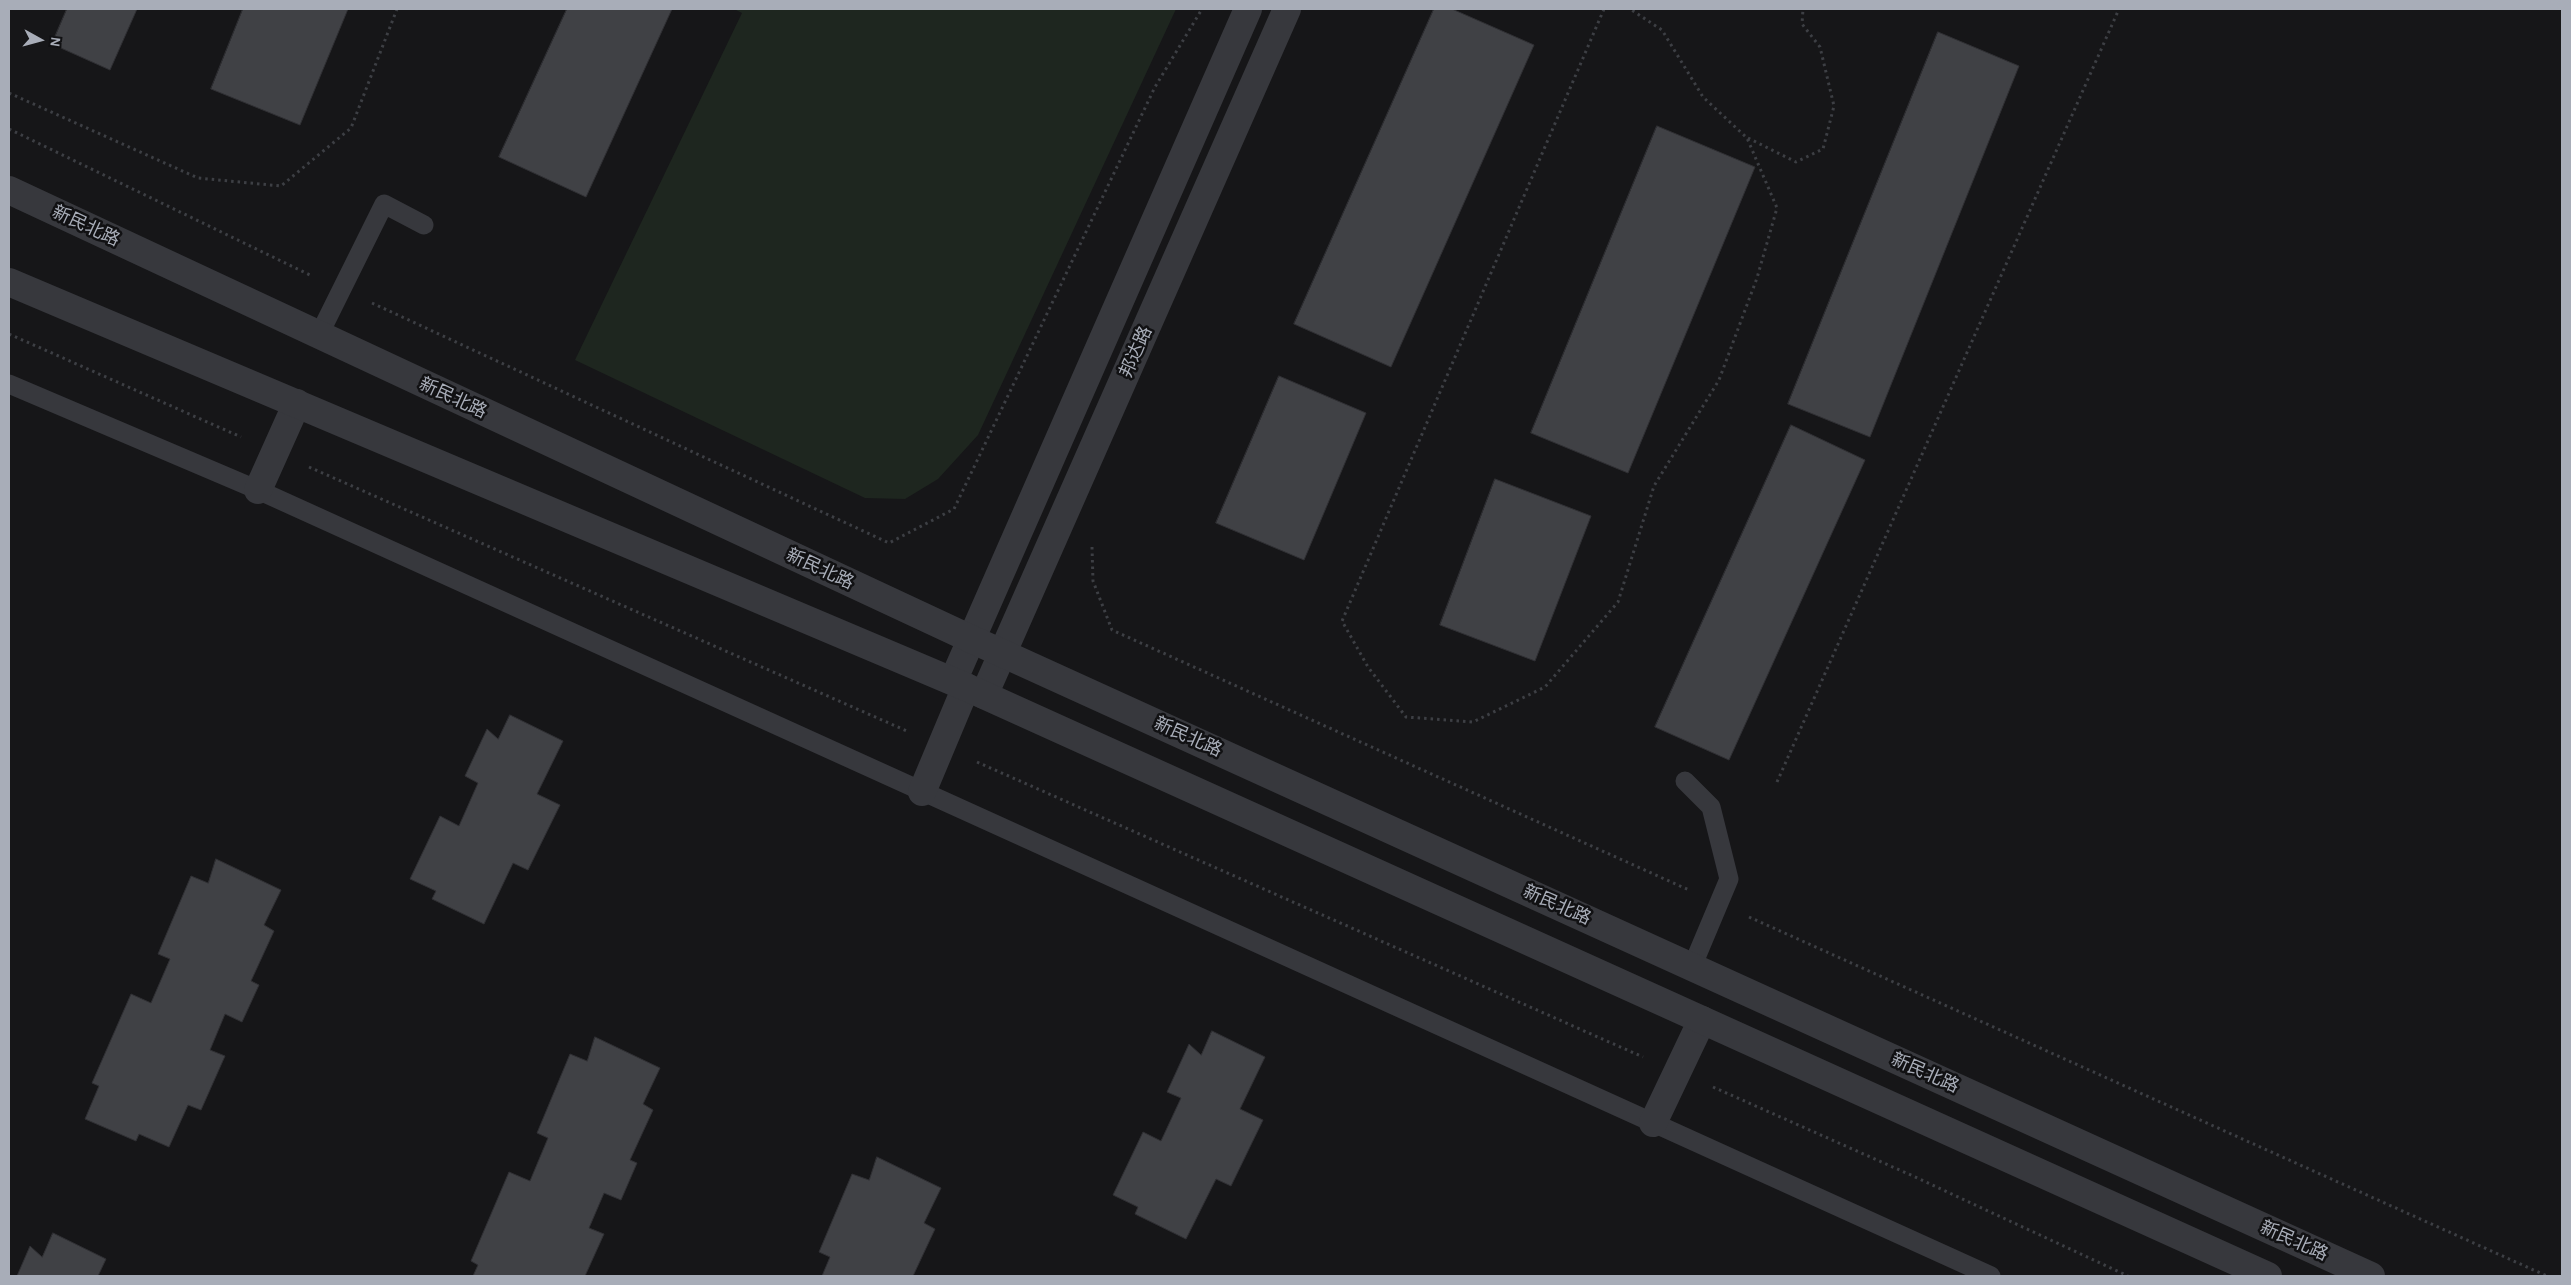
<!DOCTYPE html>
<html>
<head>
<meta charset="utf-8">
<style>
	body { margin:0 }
	#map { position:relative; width:2571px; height:1285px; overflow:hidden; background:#161618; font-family:"Alegreya Sans",sans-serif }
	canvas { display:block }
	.frame { position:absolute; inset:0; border:10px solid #a8adb8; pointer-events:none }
	.north { position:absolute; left:15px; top:15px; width:50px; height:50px; -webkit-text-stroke:4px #111113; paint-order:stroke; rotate:97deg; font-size:14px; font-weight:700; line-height:20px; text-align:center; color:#a8adb8 }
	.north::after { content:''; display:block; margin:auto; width:18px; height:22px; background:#a8adb8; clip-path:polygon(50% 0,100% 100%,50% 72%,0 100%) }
</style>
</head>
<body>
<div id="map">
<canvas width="2571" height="1285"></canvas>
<div class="frame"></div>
<div class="north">N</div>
</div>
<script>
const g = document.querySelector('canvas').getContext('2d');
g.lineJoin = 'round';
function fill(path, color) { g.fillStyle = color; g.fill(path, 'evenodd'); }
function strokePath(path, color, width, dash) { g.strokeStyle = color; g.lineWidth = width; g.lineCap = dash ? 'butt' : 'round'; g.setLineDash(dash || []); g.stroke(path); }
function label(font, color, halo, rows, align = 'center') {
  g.font = font + ' "Alegreya Sans","Noto Sans SC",sans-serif'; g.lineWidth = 5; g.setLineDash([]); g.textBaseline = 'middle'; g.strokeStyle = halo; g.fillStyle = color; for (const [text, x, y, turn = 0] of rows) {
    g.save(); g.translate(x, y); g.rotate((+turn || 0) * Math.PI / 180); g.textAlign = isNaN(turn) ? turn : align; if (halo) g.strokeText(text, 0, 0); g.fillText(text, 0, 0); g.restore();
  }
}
fill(new Path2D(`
	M734,9H1176L978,435L938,479L905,499L865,498L575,360L742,13Z`), '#1e261f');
const building = new Path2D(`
	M67,9H137L110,70L52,44Z
	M243,9H348L300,125L211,89Z
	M567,9H672L586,197L499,157Z
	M1434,9H1452L1534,45L1391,367L1294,324Z
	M1938,32L2019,66L1870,437L1788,404Z
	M1657,126L1755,167L1628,473L1531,433Z
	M1279,376L1366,413L1304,560L1216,523Z
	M1791,425L1865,460L1729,760L1655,727Z
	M1495,479L1591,516L1535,661L1440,625Z
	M510,715L563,741L537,794L560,805L528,870L513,863L484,924L432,899L436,891L410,879L440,816L459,826L478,783L465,776L487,729L498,739Z
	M216,859L281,890L264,925L274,931L251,981L259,985L242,1022L225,1014L210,1050L225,1056L201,1110L188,1105L169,1147L139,1134L136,1141L85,1119L99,1086L92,1083L131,994L151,1003L170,959L158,954L191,876L208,883Z
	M1212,1031L1265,1057L1240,1109L1263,1120L1231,1186L1216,1179L1186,1239L1135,1214L1138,1207L1113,1195L1143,1132L1161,1141L1181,1098L1167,1092L1189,1044L1201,1055Z
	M595,1037L660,1068L643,1104L653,1110L630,1160L637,1163L621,1200L604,1193L589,1228L604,1234L585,1276H473L478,1265L471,1261L509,1172L530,1181L548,1138L537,1133L570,1054L587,1061Z
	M877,1157L941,1188L924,1223L935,1229L913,1276H822L830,1257L819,1252L852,1174L869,1180Z
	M53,1233L106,1259L98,1276H17L30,1246L42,1257Z`);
fill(building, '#404145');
strokePath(building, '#303034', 1);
strokePath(new Path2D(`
	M1604,9L1342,621L1368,667L1406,717L1473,722L1545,687L1618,602L1654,486L1719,380L1757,278L1777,208L1747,138L1703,97L1662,30L1630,9
	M9,93L198,178L281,186L351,128L397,9
	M9,129L312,276
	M1748,138L1796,162L1823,149L1834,106L1820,47L1802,24L1803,9
	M372,303L889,543L954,509L1155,87L1202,9
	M9,334L241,437
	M309,467L907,731
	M1092,547L1093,581L1112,630L1689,890
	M977,762L1643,1057
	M1777,782L2119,9
	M1749,917L2547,1276
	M1713,1087L1913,1176L2128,1276`), '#3d3f44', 3, [2.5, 4]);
strokePath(new Path2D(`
	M319,335L384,204L424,225
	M9,384L258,490L1991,1276
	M1685,781L1711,807L1729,879L1692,967`), '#37383d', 19);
strokePath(new Path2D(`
	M258,490L297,403
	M953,681L1248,9
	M984,695L1287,9
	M922,792L966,687
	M1653,1123L1702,1020`), '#37383d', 28);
strokePath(new Path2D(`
	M9,190L971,639L2371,1276
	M9,282L966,687L2268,1276`), '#37383d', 28);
label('18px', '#a8adb8', '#111113', [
	["新民北路",86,226,25],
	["邦达路",1136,352,-66],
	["新民北路",453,398,25],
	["新民北路",820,569,25],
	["新民北路",1188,737,24],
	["新民北路",1557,905,24],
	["新民北路",1925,1073,24],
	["新民北路",2294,1241,24]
]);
</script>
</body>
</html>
